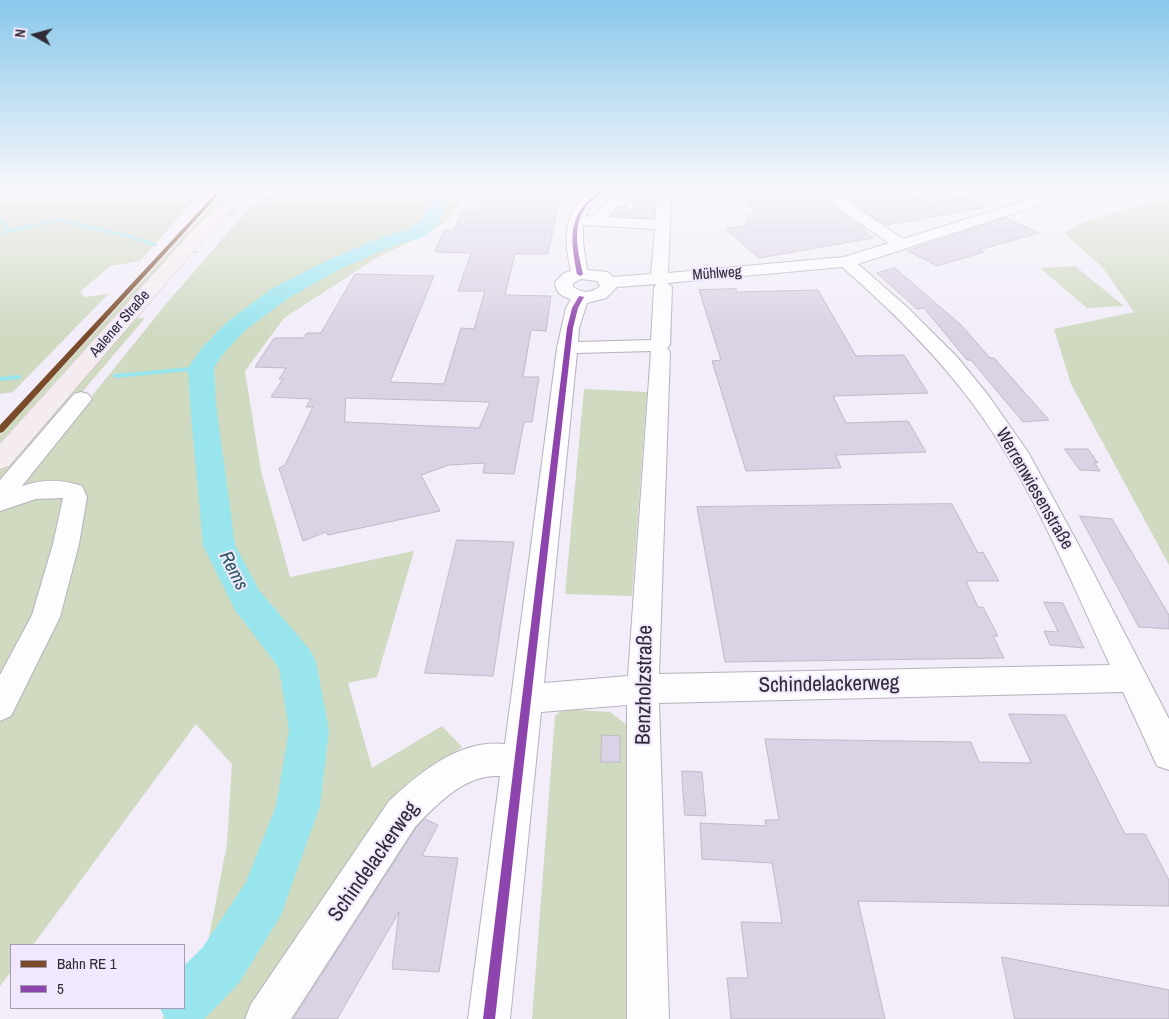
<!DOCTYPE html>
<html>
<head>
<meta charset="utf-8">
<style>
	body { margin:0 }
	#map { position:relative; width:1169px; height:1019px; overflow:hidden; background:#f2edf9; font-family:"Archivo Narrow",sans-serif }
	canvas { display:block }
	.legend { position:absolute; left:10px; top:944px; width:175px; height:65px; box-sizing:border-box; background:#f1e8fe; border:1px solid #a39cae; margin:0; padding:6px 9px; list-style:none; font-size:15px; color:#2f2a35 }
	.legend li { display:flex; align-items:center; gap:10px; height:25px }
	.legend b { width:25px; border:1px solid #a39cae }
	.north { position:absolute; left:10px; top:10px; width:50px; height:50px; -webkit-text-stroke:4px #f1e8fe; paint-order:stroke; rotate:277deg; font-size:14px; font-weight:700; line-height:20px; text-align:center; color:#2f2a35 }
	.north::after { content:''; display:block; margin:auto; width:18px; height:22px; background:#2f2a35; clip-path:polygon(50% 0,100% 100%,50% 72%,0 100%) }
</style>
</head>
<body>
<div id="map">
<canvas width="1169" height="1019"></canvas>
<ul class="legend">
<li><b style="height:6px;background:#7a4b2a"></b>Bahn RE 1</li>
<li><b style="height:6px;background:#8e44ad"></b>5</li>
</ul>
<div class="north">N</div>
</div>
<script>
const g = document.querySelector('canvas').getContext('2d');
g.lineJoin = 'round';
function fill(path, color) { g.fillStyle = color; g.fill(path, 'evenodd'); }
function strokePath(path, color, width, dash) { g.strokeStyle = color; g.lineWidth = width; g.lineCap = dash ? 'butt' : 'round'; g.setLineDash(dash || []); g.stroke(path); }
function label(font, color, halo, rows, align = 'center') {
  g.font = font + ' "Archivo Narrow",sans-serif'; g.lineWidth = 4; g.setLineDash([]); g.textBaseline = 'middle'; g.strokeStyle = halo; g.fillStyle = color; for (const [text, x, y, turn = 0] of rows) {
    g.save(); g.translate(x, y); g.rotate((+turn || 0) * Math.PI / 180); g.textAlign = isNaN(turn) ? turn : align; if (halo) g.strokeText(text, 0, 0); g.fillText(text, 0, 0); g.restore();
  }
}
fill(new Path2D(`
	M0,191H202L140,261L110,266L80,292L84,297L108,294L13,392L0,394Z
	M225,191H233L189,234L0,443V435Z
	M247,191H250L242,203L231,216H223L192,251H199L198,253H190L137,318H145L0,489V469L227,210Z
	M279,191H476L456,207L449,219L431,232L378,257L284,318L245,371L261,471L290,577L414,551L377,677L348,683L372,768L442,726L462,747L386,808L246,1019H162L171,1008H184V990L204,963L227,844L232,764L196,724L33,945H11V972L0,986V510L166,304L250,207Z
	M1163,191H1169V565L1071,384L1054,329L1134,312L1103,268L1064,233L1084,222L1142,205Z
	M1075,266L1124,306L1087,308L1040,268Z
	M584,389L647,392L632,596L565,594Z
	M563,709L610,712L627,725L629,1019H532L555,716Z`), '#cfdac1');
strokePath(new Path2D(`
	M0,219L10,231
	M0,233L58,220L125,235L156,245`), '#99e5ee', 3);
strokePath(new Path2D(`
	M115,376L201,368
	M0,379L19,377`), '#99e5ee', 4);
fill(new Path2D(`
	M436,191H453L439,222L424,237L396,245L340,269L287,299L243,332L220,358L214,368L216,404L235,545L259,590L310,650L316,662L329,730L320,806L281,915L239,983L204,1019H165L160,1008H184V966L203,947L246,882L276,806L289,730L279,668L235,610L203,545L190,404L188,368L201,349L227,322L271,289L326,261L382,237L410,229L422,219Z`), '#99e5ee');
const building = new Path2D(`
	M487,191H561L548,254H515L505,295L551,296L546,331L531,330L523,377H539L532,422H524L514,474L483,473L485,463L449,465L421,475L440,511L328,535L326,532L303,541L279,468L285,465L313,407H306L311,399L271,397L283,379H279L286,368L255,367L274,338H303L307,333H321L355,274L434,276L390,382L444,384L461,328L474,329L485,291H458L471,253L435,252L444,230H454L462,210H480ZM346,398L490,402L479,428L345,422Z
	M731,191H814L817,196L865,229H862L873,238L759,258L726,229L744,226L754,210Z
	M835,191H905L928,204L960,196L982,205L980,206L984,208L886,225Z
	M649,201L655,205L653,218L633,217L626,214L625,216L611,215L621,207L626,205V213L639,203Z
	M1006,218L1039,233L979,250L984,252L937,266L908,251Z
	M895,268L961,325L990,358H994L1049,420L1023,422L971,360H967L924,308L917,309L877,273Z
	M736,289V292L818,290L856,356L904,355L928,393L833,396L846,423L908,421L926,452L836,455L841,468L746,471L712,361L721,360L699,290Z
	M1065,449H1088L1098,463L1094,462L1100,471L1080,470Z
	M952,504L978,553L983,552L999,581H966L978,607H983L998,636H993L1004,658L725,662L697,507Z
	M1080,516L1112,519L1169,615V629L1139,627Z
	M457,540L514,542L493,676L425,673Z
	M1044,602L1063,603L1084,648L1050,645L1044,631L1058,632Z
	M1009,714L1065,715L1125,834H1145L1169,880V906L858,901L885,1019H731L727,978H748L741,922L782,923L772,863L702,859L700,823L766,826L765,820H779L765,739L971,742L979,762L1031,763Z
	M602,735L620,736V762H601Z
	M682,771L702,772L706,816L685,815Z
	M425,819L438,825L422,856L458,858L439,972L392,969L399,912L337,1019H293L416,828Z
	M1002,957L1169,990V1019H1015Z`);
fill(building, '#dad2e5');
strokePath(building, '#bfbac5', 1);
const minor = new Path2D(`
	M593,191H609L591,205L585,216L593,217C602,199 640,186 656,191C661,192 668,199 671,203L668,273L844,257L889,243L818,194L816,191H832L903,239L1027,200L1043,191H1059L1057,194L1037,206L858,264L907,307L958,358L988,395L1028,452L1083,553L1169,719V770L1157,766L1123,692L659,703L669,1019H627V705L541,712L510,1019H468L500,776C465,774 437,804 415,827L291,1019H245L251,1004L389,801C420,772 460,739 505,744L557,348L566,308L571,299C562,297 555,292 555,282L564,273L571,271C564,240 562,209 593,191ZM649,199L657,204L655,220L608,217C616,202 634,202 649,199ZM583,225L655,229L651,274L613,277L608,272L587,270L583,242ZM842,267C890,309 935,353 973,404C1030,481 1069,577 1110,665L659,674L670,352L667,348L670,345L672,287L667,283ZM581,279L597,281L600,286C591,294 582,293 573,287V283ZM657,284L654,287L651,340L578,342L579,328L587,303L606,298L617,287ZM651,351L628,676L544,683L577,353Z
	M81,392L88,394L92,399L22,486C43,479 61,479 82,486L87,497L79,544L60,617L11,716L0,721V675L32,615L53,544L63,498L36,499L0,511V480L74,394Z`);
const major = new Path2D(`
	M234,191H250L206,237L9,466L0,469V444L194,229Z`);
strokePath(minor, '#b6b2bc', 2);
strokePath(major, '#c3b3ba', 1);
fill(minor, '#fdfcfe');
fill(major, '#f5ecef');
fill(new Path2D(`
	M600,191H604C598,196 592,200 587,206C571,225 578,252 583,274L580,276L577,274C570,237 567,214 600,191Z
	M579,296L584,297L578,308L573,328L495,1019H483L567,328L572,308Z`), '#8e44ad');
fill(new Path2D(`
	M218,191H222L3,432L0,433V425Z`), '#7a4b2a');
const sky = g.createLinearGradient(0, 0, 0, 333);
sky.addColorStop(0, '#88c8ea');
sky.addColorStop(0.57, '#f9f7fc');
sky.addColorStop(1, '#f9f7fc00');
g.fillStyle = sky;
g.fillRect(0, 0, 1169, 333);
label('15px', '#2f2a35', '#f1e8fe', [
	["Mühlweg",717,274,-4],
	["Aalener Straße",120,324,-49]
]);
label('18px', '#2f2a35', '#f1e8fe', [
	["Werrenwiesenstraße",1034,489,60]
]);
label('italic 19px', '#28595d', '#f1e8fe', [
	["Rems",233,571,63]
]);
label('21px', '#2f2a35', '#f1e8fe', [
	["Benzholzstraße",645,685,-89],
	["Schindelackerweg",829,685,-1],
	["Schindelackerweg",374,862,-55]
]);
</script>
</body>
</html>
